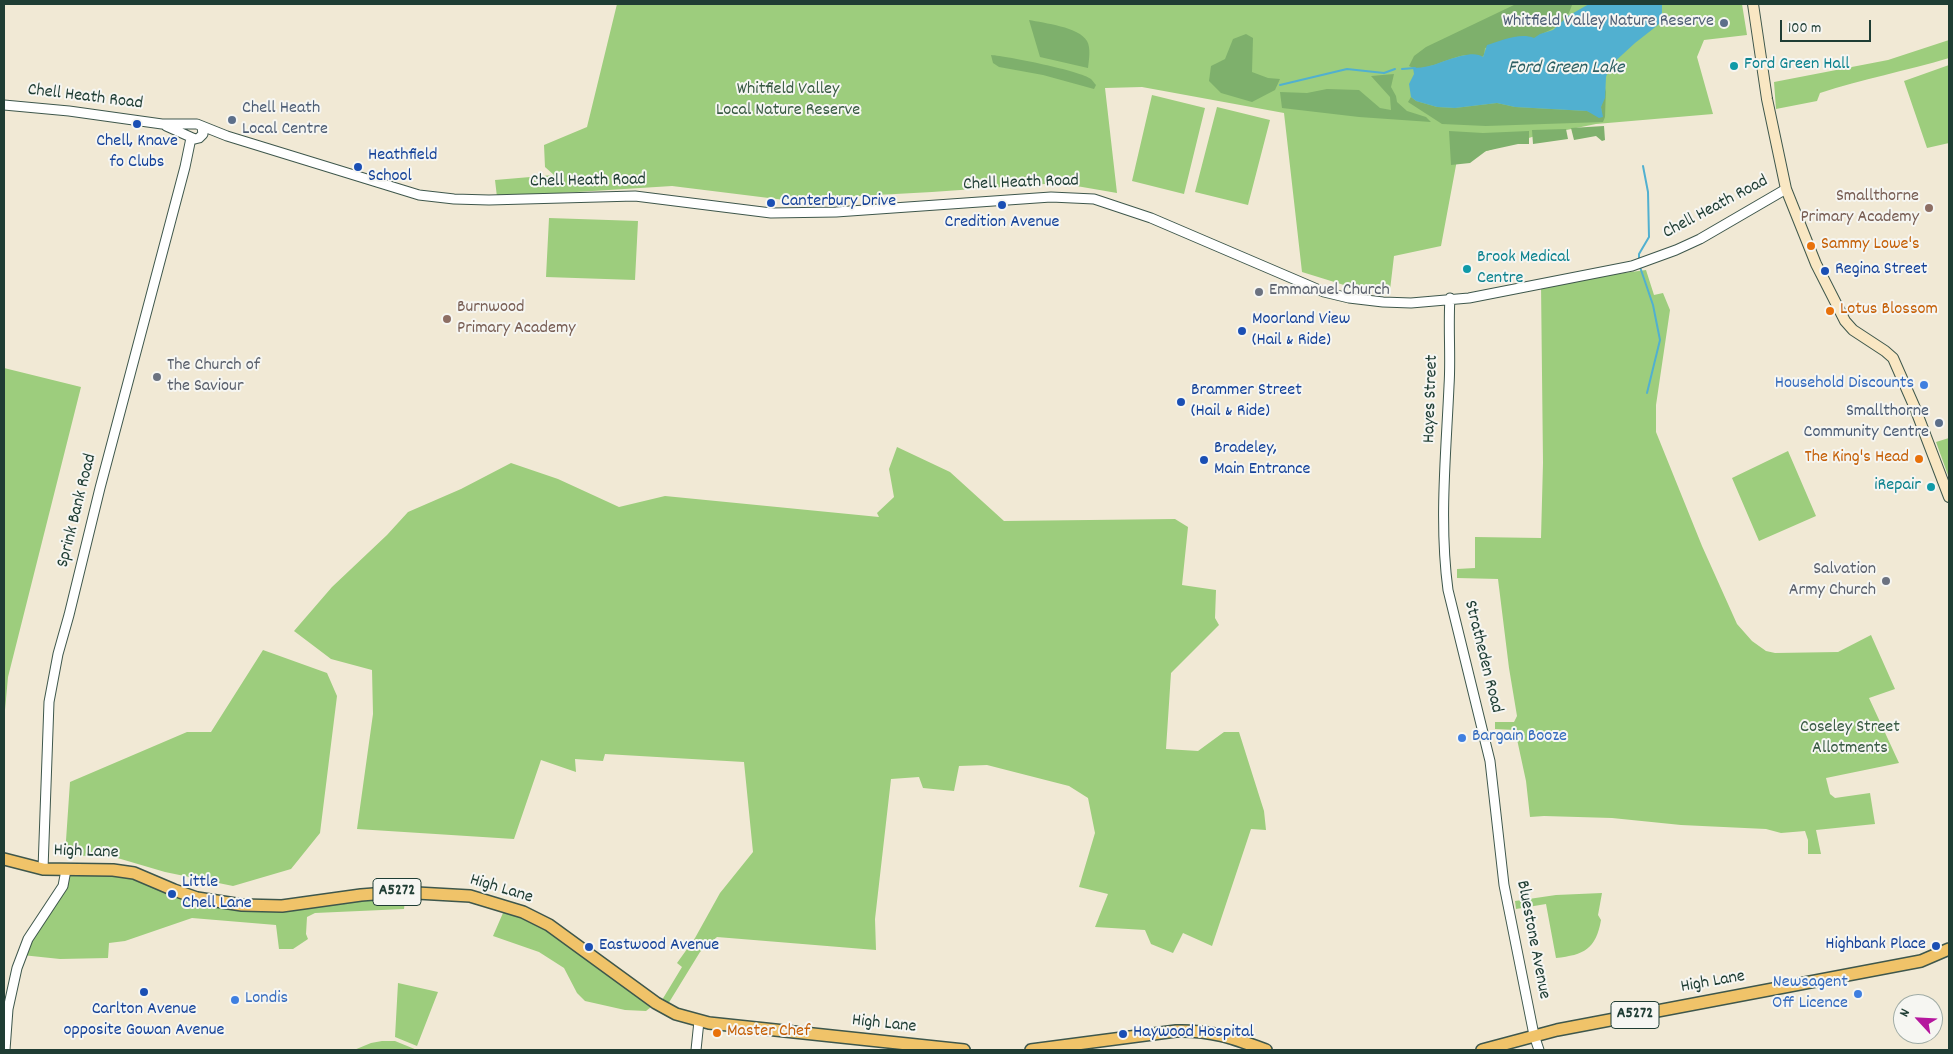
<!DOCTYPE html>
<html>
<head>
<meta charset="utf-8">
<style>
	body { margin:0 }
	#map { position:relative; width:1953px; height:1054px; overflow:hidden; background:#f1e9d5; font-family:Dekko,sans-serif }
	canvas { display:block }
	.frame { position:absolute; inset:0; border:5px solid #1f3d34; pointer-events:none }
	.north { position:absolute; left:1893px; top:994px; width:50px; height:50px; box-sizing:border-box; background:#f6f6f2; border:1px solid #a0aca6; border-radius:50%; rotate:295deg; font-size:14px; font-weight:700; line-height:20px; text-align:center; color:#1f3d34 }
	.north::after { content:''; display:block; margin:auto; width:18px; height:22px; background:#b5179e; clip-path:polygon(50% 0,100% 100%,50% 72%,0 100%) }
	.scale { position:absolute; left:1780px; top:20px; width:91px; height:22px; box-sizing:border-box; border:2px solid #1f3d34; border-top:0; padding-left:6px; font-size:15px; line-height:18px; white-space:nowrap; color:#1f3d34; -webkit-text-stroke:4px #f6f6f2; paint-order:stroke }
</style>
</head>
<body>
<div id="map">
<canvas width="1953" height="1054"></canvas>
<div class="frame"></div>
<div class="north">N</div>
<div class="scale">100 m</div>
</div>
<script>
const g = document.querySelector('canvas').getContext('2d');
g.lineJoin = 'round';
function fill(path, color) { g.fillStyle = color; g.fill(path, 'evenodd'); }
function strokePath(path, color, width, dash) { g.strokeStyle = color; g.lineWidth = width; g.lineCap = dash ? 'butt' : 'round'; g.setLineDash(dash || []); g.stroke(path); }
function label(font, color, halo, rows, align = 'center') {
  g.font = font + ' Dekko,sans-serif'; g.lineWidth = 4; g.setLineDash([]); g.textBaseline = 'middle'; g.strokeStyle = halo; g.fillStyle = color; for (const [text, x, y, turn = 0] of rows) {
    g.save(); g.translate(x, y); g.rotate((+turn || 0) * Math.PI / 180); g.textAlign = isNaN(turn) ? turn : align; if (halo) g.strokeText(text, 0, 0); g.fillText(text, 0, 0); g.restore();
  }
}
fill(new Path2D(`
	M617,4H1742L1747,35L1704,40L1697,57L1713,114L1596,124L1532,137L1457,160L1441,246L1394,256L1390,290L1344,285L1302,272L1284,113L1142,87L1105,88L1117,193L1059,183L932,192L785,200L672,186L497,197L495,180L554,175L545,167L544,145L587,127Z
	M1949,40V58C1906,71 1862,79 1820,93L1817,101L1776,109L1774,82L1888,60Z
	M1949,65V143L1927,148L1904,81Z
	M1152,95L1205,108L1184,194L1132,181Z
	M1217,107L1270,120L1248,205L1195,192Z
	M549,218L638,221L635,280L546,277Z
	M1646,270L1654,295L1663,293L1670,310L1656,405V432L1702,546L1737,624L1752,641L1766,651L1775,653L1838,652L1871,635L1895,689L1869,698L1899,763L1826,778L1830,794L1835,798L1870,793L1875,824L1816,830L1821,854H1808V840L1805,831L1781,833L1766,829L1681,825L1612,818L1544,816L1530,817L1526,781L1515,730L1495,729V722H1514L1517,716L1509,668L1498,579L1457,578V569L1475,568V537L1541,538L1543,463L1541,284Z
	M4,368L81,387L8,677L5,710Z
	M1949,438V478L1936,442Z
	M897,447L950,472L1004,521L1175,519L1188,527L1182,585L1216,590L1215,618L1219,625L1171,673L1166,749L1198,751L1224,732H1239L1264,811L1266,830L1251,829L1212,946L1183,933L1173,953L1151,944L1145,930L1095,927L1108,894L1079,887L1095,833L1088,798L1069,786L987,765L959,766L954,791L923,788L919,777L891,779L875,919L876,950L717,937L700,952L665,1009L659,1005L682,967L677,963L695,938L720,893L753,852L744,762L605,754L603,761L575,759L576,772L541,760L514,839L357,829L373,714L372,670L331,659L294,631L332,587L387,535L408,512L461,489L511,463L558,479L619,507L665,496L879,517L877,513L894,497L889,469Z
	M1788,451L1816,516L1759,541L1732,478Z
	M263,650L327,673L337,696L320,833L291,869L233,886L165,872L114,857L65,855L70,782L187,732H211Z
	M66,870H113L234,904L361,895L405,900L404,909L315,913L307,917L306,934L308,939L293,949H279L276,925L192,918L125,941L109,943L108,958L60,959L22,955Z
	M1602,893L1598,915L1601,920C1596,949 1584,955 1556,958L1546,904L1516,909L1515,901L1556,895Z
	M506,906L523,912L656,1003L646,1011L625,1010L585,1001L577,993L564,968L539,952L493,936Z
	M398,983L438,992L417,1046L395,1037Z
	M382,1041H395L417,1050H354L371,1043Z`), '#9dcd7d');
fill(new Path2D(`
	M1516,4L1572,5C1564,30 1552,26 1534,39L1485,48L1484,55L1482,57C1477,57 1472,55 1467,55C1450,56 1424,74 1409,66L1414,56L1426,47Z
	M1029,20C1044,23 1079,27 1087,41C1091,48 1089,60 1088,68L1040,57Z
	M1246,34L1253,38L1252,72L1268,78L1280,79L1275,90L1252,102L1221,93L1209,81L1211,66L1225,59L1233,39Z
	M991,55C1007,56 1081,71 1091,79C1093,81 1094,83 1096,85L1094,89L1043,75L999,67L993,63Z
	M1394,74L1391,87L1396,96L1397,102L1407,111L1426,117L1431,122L1359,117L1282,108L1280,92L1307,93L1327,89L1359,90L1380,108L1391,110L1390,97L1371,76Z
	M1606,88L1605,117L1603,122L1486,126L1442,124L1408,102L1411,97L1416,101L1437,107L1455,108L1497,103L1515,107L1587,111L1602,117L1601,107Z
	M1604,126L1605,140L1602,141L1596,136L1574,140L1571,128Z
	M1566,129L1568,139L1533,144L1532,130Z
	M1449,131L1483,133L1529,131V144H1518L1486,151L1470,163L1451,165Z`), '#7eb06c');
fill(new Path2D(`
	M1589,4H1662V19L1658,25L1635,43L1610,66L1606,77L1605,98L1601,107L1603,117L1599,118L1587,111L1515,107L1497,103L1455,108L1437,107L1416,101L1411,97L1409,84L1414,74L1413,68C1419,68 1424,67 1429,66C1442,63 1472,48 1483,57L1487,45C1501,41 1520,32 1534,38L1540,34L1553,30L1568,16Z`), '#51b0d0');
strokePath(new Path2D(`
	M1402,69L1415,68
	M1280,85L1347,69L1384,73L1395,69
	M1639,260V254L1649,237L1648,192L1643,166
	M1640,267L1653,305L1660,340L1647,393`), '#51b0d0', 2);
const tertiary = new Path2D(`
	M4,105L69,111L162,124H197L227,136L419,195L454,199L489,200L635,196L771,213L836,212L1051,197L1094,199L1151,218L1324,292L1349,298L1383,302L1411,303L1469,298L1632,266L1676,250L1700,239L1786,189
	M166,126L195,139L199,138L203,134L202,127
	M1450,298C1448,327 1451,357 1449,386C1446,454 1439,523 1448,590L1490,761L1504,885L1534,1035L1539,1050
	M43,869L49,702L58,654L69,615L100,488L185,167L191,138
	M5,1050L8,1009L17,968L28,939L63,886L66,870
	M696,1050L699,1021`);
const secondary = new Path2D(`
	M1753,4L1767,99L1786,189L1816,264L1845,321L1853,330L1885,351L1893,358L1915,408L1949,497`);
const primary = new Path2D(`
	M4,859L43,869L113,870L134,873L174,890L197,898L242,905L282,906L361,895L399,892L470,896L523,912L549,925L656,1003L676,1014L709,1023L964,1050
	M1031,1050L1176,1031C1212,1030 1233,1038 1266,1050
	M1482,1050L1557,1030L1921,961L1949,949`);
strokePath(tertiary, '#3e574c', 11);
strokePath(secondary, '#3e574c', 12);
strokePath(primary, '#3e574c', 14);
strokePath(tertiary, '#fff', 9);
strokePath(secondary, '#f9e7c3', 10);
strokePath(primary, '#f0c369', 11);
for (const [x, y, r, color] of [
	[1724,23,5,"#5c6f8a"],
	[1734,66,5,"#0f9aa8"],
	[232,120,5,"#5c6f8a"],
	[137,124,5,"#1a4fb4"],
	[358,167,5,"#1a4fb4"],
	[771,203,5,"#1a4fb4"],
	[1002,205,5,"#1a4fb4"],
	[1929,208,5,"#8d6e63"],
	[1811,246,5,"#e8710a"],
	[1467,269,5,"#0f9aa8"],
	[1825,271,5,"#1a4fb4"],
	[1259,292,5,"#6b7280"],
	[1830,311,5,"#e8710a"],
	[447,319,5,"#8d6e63"],
	[1242,331,5,"#1a4fb4"],
	[157,377,5,"#6b7280"],
	[1924,385,5,"#3f7fe0"],
	[1181,402,5,"#1a4fb4"],
	[1939,423,5,"#5c6f8a"],
	[1919,459,5,"#e8710a"],
	[1204,460,5,"#1a4fb4"],
	[1931,487,5,"#0f9aa8"],
	[1886,581,5,"#6b7280"],
	[1462,738,5,"#3f7fe0"],
	[172,894,5,"#1a4fb4"],
	[1936,946,5,"#1a4fb4"],
	[589,947,5,"#1a4fb4"],
	[144,992,5,"#1a4fb4"],
	[1858,994,5,"#3f7fe0"],
	[235,1000,5,"#3f7fe0"],
	[717,1033,5,"#e8710a"],
	[1123,1034,5,"#1a4fb4"]
]) { const dot = new Path2D(); dot.arc(x, y, r, 0, 2 * Math.PI); g.fillStyle = color; g.fill(dot); strokePath(dot, '#f6f6f2', 2); }
for (const [x, y, w] of [
	[397,892,48],
	[1635,1015,48]
]) { const box = new Path2D(); box.roundRect(x - w / 2, y - 13.5, w, 27, 4); g.fillStyle = '#f6f6f2'; g.fill(box); strokePath(box, '#1f3d34', 1); }
label('bold 16px', '#1f3d34', null, [
	["A5272",397,892],
	["A5272",1635,1015]
]);
label('18px', '#4e5e75', '#f6f6f2', [
	["Whitfield Valley Nature Reserve",1714,23],
	["Chell Heath",242,110,"left"],
	["Local Centre",242,131,"left"],
	["Smallthorne",1929,413],
	["Community Centre",1929,434]
], 'right');
label('18px', '#0d838f', '#f6f6f2', [
	["Ford Green Hall",1744,66],
	["Brook Medical",1477,259],
	["Centre",1477,280],
	["iRepair",1921,487,"right"]
], 'left');
label('18px', '#385a43', '#f6f6f2', [
	["Whitfield Valley",788,91],
	["Local Nature Reserve",788,112],
	["Coseley Street",1850,729],
	["Allotments",1850,750]
]);
label('18px', '#1f3d34', '#f6f6f2', [
	["Chell Heath Road",85,98,7],
	["Chell Heath Road",588,182,-1],
	["Chell Heath Road",1021,184,-2],
	["Chell Heath Road",1716,208,-28],
	["Hayes Street",1432,399,-88],
	["Sprink Bank Road",78,511,-76],
	["Stratheden Road",1482,657,76],
	["High Lane",86,853,2],
	["High Lane",501,890,17],
	["Bluestone Avenue",1532,940,79],
	["High Lane",1713,983,-10],
	["High Lane",884,1025,6]
]);
label('18px', '#164399', '#f6f6f2', [
	["Chell, Knave",137,143,"center"],
	["fo Clubs",137,164,"center"],
	["Heathfield",368,157],
	["School",368,178],
	["Canterbury Drive",781,203],
	["Credition Avenue",1002,224,"center"],
	["Regina Street",1835,271],
	["Moorland View",1252,321],
	["(Hail & Ride)",1252,342],
	["Brammer Street",1191,392],
	["(Hail & Ride)",1191,413],
	["Bradeley,",1214,450],
	["Main Entrance",1214,471],
	["Little",182,884],
	["Chell Lane",182,905],
	["Highbank Place",1926,946,"right"],
	["Eastwood Avenue",599,947],
	["Carlton Avenue",144,1011,"center"],
	["opposite Gowan Avenue",144,1032,"center"],
	["Haywood Hospital",1133,1034]
], 'left');
label('18px', '#785e54', '#f6f6f2', [
	["Smallthorne",1919,198],
	["Primary Academy",1919,219],
	["Burnwood",457,309,"left"],
	["Primary Academy",457,330,"left"]
], 'right');
label('18px', '#c56008', '#f6f6f2', [
	["Sammy Lowe's",1821,246],
	["Lotus Blossom",1840,311],
	["The King's Head",1909,459,"right"],
	["Master Chef",727,1033]
], 'left');
label('18px', '#5b616d', '#f6f6f2', [
	["Emmanuel Church",1269,292],
	["The Church of",167,367],
	["the Saviour",167,388],
	["Salvation",1876,571,"right"],
	["Army Church",1876,592,"right"]
], 'left');
label('18px', '#366cbe', '#f6f6f2', [
	["Household Discounts",1914,385],
	["Bargain Booze",1472,738,"left"],
	["Newsagent",1848,984],
	["Off Licence",1848,1005],
	["Londis",245,1000,"left"]
], 'right');
label('italic 19px', '#2e6063', '#f6f6f2', [
	["Ford Green Lake",1566,69]
]);
</script>
</body>
</html>
